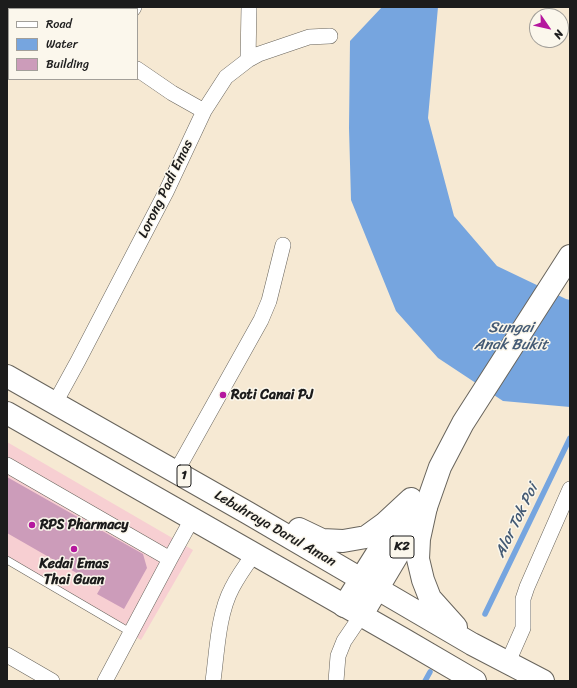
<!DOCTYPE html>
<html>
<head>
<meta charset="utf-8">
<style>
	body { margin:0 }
	#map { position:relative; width:577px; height:688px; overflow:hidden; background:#f6e9d3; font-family:Sriracha,sans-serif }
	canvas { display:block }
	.frame { position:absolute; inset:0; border:8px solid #1c1c1c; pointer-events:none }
	.legend { position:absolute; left:8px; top:8px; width:130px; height:72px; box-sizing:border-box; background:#fbf7ec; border:1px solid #a29f99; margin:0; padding:5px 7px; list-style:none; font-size:12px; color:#1c1c1c }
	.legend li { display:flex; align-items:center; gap:8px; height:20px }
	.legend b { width:20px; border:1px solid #a29f99 }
	.north { position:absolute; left:529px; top:8px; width:40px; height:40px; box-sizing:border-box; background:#fbf7ec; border:1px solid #a29f99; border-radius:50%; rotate:124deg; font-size:11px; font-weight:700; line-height:16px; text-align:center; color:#1c1c1c }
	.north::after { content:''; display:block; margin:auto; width:14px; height:18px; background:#b5179e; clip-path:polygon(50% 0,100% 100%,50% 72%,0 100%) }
</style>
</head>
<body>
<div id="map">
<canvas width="577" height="688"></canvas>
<div class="frame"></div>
<ul class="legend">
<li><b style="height:5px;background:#fff"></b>Road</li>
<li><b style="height:11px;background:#76a5df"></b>Water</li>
<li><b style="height:11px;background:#cc9cba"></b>Building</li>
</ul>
<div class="north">N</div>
</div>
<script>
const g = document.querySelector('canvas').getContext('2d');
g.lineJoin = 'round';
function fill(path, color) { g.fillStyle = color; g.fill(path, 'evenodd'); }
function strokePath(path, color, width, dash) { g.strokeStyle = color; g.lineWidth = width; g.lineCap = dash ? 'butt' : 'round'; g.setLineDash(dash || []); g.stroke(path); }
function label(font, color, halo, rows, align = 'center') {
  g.font = font + ' Sriracha,sans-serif'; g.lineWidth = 3; g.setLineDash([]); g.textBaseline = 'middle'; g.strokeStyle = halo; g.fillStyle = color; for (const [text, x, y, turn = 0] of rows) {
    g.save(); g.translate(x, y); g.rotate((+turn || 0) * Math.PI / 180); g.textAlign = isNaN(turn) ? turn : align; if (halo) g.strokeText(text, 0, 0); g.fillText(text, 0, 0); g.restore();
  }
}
fill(new Path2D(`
	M7,442L193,550L141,640L7,562Z`), '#f7cfd2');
fill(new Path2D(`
	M382,7H438L428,118L454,216L497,266L566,299L570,300V407L503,401L438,358L396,311L351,200L349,128L350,41Z`), '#76a5df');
strokePath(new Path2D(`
	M485,614L570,438
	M425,681L430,672`), '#76a5df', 5.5);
fill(new Path2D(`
	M7,477L143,554L147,568L124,609L97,594L101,587L7,533Z`), '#cc9cba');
const service = new Path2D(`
	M7,560L130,632`);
const minor = new Path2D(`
	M28,9L29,7
	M133,9L134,7
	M7,43L9,40
	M248,60L249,7
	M137,69L172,93L204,111
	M55,403L78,361L166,192L204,111L226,77L248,60L259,54L309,37L330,36
	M7,465L170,559
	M176,472L261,320L269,301L283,245
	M7,655L52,681
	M508,662L523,628V599L527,587L570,489
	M105,681L170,559L192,519
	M213,681C217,652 218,614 232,588C238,576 246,565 254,554
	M336,681L338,656L344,641L361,616`);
const primary = new Path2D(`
	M344,606L405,509
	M361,616L426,507L440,467L463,423L570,256`);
const trunk = new Path2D(`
	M7,376L248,513L472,644L543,681
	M7,413L403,639L475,681
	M426,507L419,539L418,559L423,580L430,598L456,627
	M299,529L322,540L343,541L366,537L384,524L411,499`);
strokePath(service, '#68645c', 8);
strokePath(minor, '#68645c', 16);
strokePath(primary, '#68645c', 24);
strokePath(trunk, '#68645c', 24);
strokePath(service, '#fff', 7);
strokePath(minor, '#fff', 15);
strokePath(primary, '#fff', 22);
strokePath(trunk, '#fff', 22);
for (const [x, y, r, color] of [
	[223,395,4,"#b5179e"],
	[32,525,4,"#b5179e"],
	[74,549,4,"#b5179e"]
]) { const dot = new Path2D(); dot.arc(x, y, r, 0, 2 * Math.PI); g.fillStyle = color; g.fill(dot); strokePath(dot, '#fbf7ec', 1.5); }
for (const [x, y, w] of [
	[184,476,14],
	[402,547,24]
]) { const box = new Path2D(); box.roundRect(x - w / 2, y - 11, w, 22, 3); g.fillStyle = '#fbf7ec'; g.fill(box); strokePath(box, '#1c1c1c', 1); }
label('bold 13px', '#1c1c1c', null, [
	["1",184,476],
	["K2",402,547]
]);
label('14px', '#1c1c1c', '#fbf7ec', [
	["Lorong Padi Emas",166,189,-64],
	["Lebuhraya Darul Aman",275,529,30]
]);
label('bold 14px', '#1c1c1c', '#fbf7ec', [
	["Roti Canai PJ",231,395],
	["RPS Pharmacy",40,525],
	["Kedai Emas",74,564,"center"],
	["Thai Guan",74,580,"center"]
], 'left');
label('italic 15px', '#445a74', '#fbf7ec', [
	["Sungai",511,328],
	["Anak Bukit",511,345],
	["Alor Tok Poi",517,521,-64]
]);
</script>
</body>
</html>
